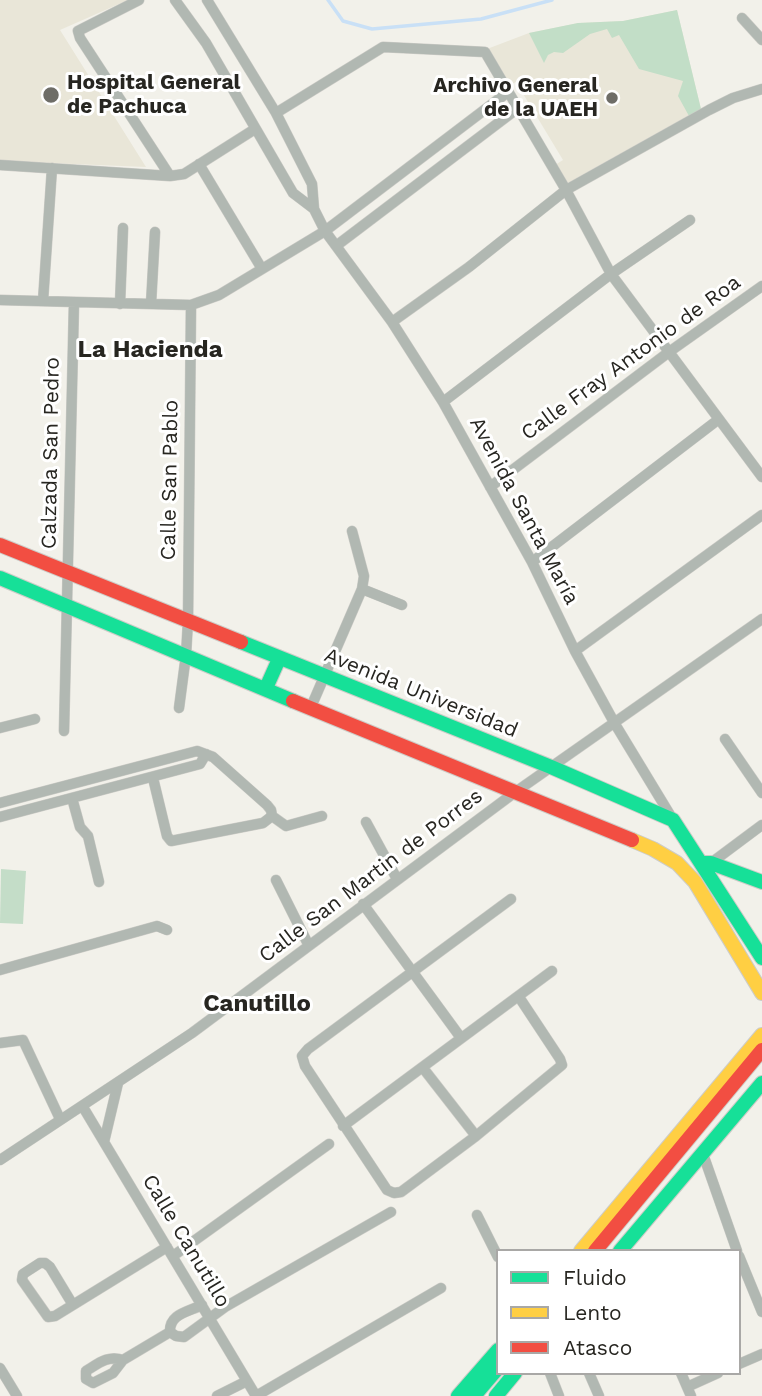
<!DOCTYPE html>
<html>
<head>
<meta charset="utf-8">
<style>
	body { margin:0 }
	#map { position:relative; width:762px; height:1396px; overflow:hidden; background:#f2f1ea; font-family:"Work Sans",sans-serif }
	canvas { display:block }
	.legend { position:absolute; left:496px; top:1249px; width:245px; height:126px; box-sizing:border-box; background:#fff; border:2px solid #a9a8a6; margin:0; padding:9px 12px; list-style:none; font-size:21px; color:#272621 }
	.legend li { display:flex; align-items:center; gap:14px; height:35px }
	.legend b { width:35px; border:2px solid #a9a8a6 }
</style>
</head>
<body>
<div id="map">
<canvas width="762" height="1396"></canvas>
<ul class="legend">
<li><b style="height:9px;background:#16e098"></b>Fluido</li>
<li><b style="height:9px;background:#ffcf43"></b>Lento</li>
<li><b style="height:9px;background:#f24e42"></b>Atasco</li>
</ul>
</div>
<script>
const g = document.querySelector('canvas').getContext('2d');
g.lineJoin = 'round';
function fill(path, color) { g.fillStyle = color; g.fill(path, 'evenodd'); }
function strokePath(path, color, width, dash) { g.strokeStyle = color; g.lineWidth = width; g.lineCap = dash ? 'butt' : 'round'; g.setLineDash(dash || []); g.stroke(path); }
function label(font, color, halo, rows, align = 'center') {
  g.font = font + ' "Work Sans",sans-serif'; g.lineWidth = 6; g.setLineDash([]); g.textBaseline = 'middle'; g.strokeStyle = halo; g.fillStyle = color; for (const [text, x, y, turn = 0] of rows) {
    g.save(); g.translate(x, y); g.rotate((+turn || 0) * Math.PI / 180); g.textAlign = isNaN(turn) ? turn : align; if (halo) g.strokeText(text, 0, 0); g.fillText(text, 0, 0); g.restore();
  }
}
fill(new Path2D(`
	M0,0H128L60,30L146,167L0,161Z
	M677,10L701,109L566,184L555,165L563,160L516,82L507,87L487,49L529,33L578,23L623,21Z`), '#e9e6d8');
fill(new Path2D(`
	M1,869L26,871L23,924L0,923Z`), '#c4ddc8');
fill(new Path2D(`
	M677,10L701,109L689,116L678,96L683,81L639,69L619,35L612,38L607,29L590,34L563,53L554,52L548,55L544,63L529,33L578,23L623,21Z`), '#c2dec7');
strokePath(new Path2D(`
	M328,0L343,21L372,29L481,19L552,0`), '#c9e0f6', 3.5);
const street = new Path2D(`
	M139,0L78,31L80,38L170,176
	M175,0L206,43L293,193L314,209
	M207,0L276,113L312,184L314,209L325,231L392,322L443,402L532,562L575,651L615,724L672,818
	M742,18L762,40
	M276,113L383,47L485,52L566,190L611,274L762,477
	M199,164L262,269
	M0,165L170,176L184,174L255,129
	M336,246L518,108
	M0,300L191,305L219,295L325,231L508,92
	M43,301L52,168
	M120,304L123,228
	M151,304L155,232
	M392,322L469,267L566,190L709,110L733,98L762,89
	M443,402L611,274L690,220
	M490,487L669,352L762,286
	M532,562L719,419
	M362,589L402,605
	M575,651L762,515
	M311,707L362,589L364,576L352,531
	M179,708L186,655L188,621L191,305
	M0,728L35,719
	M64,731L74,302
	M725,739L762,793
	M153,778L167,836L171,841L263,823L272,816
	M72,798L80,827L88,836L99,882
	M0,803L197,751L213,757L267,805L271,810L272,816
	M272,816L286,826L322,816
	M0,817L200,764L206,754
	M366,822L397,879
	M711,863L762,825
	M276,880L308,944
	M511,899L308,1049L302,1056L305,1066L387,1190L394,1193L401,1192L476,1136L562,1065L560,1059L519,997
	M363,904L461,1038
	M0,970L157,926L167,930
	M0,1043L23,1040L60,1119
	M423,1068L476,1136
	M83,1107L256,1396
	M343,1126L552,971
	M104,1142L118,1083
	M703,1154L737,1251
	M0,1160L192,1033L514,793L762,619
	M477,1215L498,1257
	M173,1256L329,1144
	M739,1256L762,1312
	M73,1305L50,1267L45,1263H40L23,1274L22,1280L48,1317L55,1316L167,1247
	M170,1332L176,1336L184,1337L225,1307L391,1212
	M170,1332C169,1314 188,1312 202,1305
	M123,1360C108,1355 99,1363 86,1371V1379L93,1383L113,1373L123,1360L170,1332
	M739,1364L762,1354
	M0,1368L17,1396
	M550,1373L559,1396
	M589,1373L599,1396
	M681,1373L691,1396
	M687,1387L718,1373
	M217,1396L247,1381
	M256,1396L441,1288`);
const fast = new Path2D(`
	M0,578L293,701
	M241,642L551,767L673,820L762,958
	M266,688L279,659
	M702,863H711L762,882
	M620,1251L762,1083
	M458,1396L498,1350
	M474,1396L498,1368
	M496,1396L515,1373`);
const slow = new Path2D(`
	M632,840L653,849L677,863L695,882L762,993
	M581,1251L762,1035`);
const jam = new Path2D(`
	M0,545L241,642
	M293,701L632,840
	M595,1251L762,1050`);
strokePath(street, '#cdccc7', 11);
strokePath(fast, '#cdccc7', 16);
strokePath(slow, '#cdccc7', 16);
strokePath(jam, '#cdccc7', 16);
strokePath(street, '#b1b8b2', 10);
strokePath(fast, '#16e098', 14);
strokePath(slow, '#ffcf43', 14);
strokePath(jam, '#f24e42', 14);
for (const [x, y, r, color] of [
	[51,95,9,"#6e6d67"],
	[612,98,7,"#6e6d67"]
]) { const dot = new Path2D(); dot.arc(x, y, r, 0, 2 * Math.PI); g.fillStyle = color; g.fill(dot); strokePath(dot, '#fff', 2.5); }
label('bold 21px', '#272621', '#fff', [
	["Hospital General",67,83],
	["de Pachuca",67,107],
	["Archivo General",598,86,"right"],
	["de la UAEH",598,110,"right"]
], 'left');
label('21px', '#272621', '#fff', [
	["Calle Fray Antonio de Roa",631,358,-36],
	["Calzada San Pedro",51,453,-89],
	["Calle San Pablo",170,480,-89],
	["Avenida Santa María",524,511,62],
	["Avenida Universidad",421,693,22],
	["Calle San Martin de Porres",371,876,-37],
	["Calle Canutillo",186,1241,59]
]);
label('bold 24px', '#272621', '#fff', [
	["La Hacienda",150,350],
	["Canutillo",257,1004]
]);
</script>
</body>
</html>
